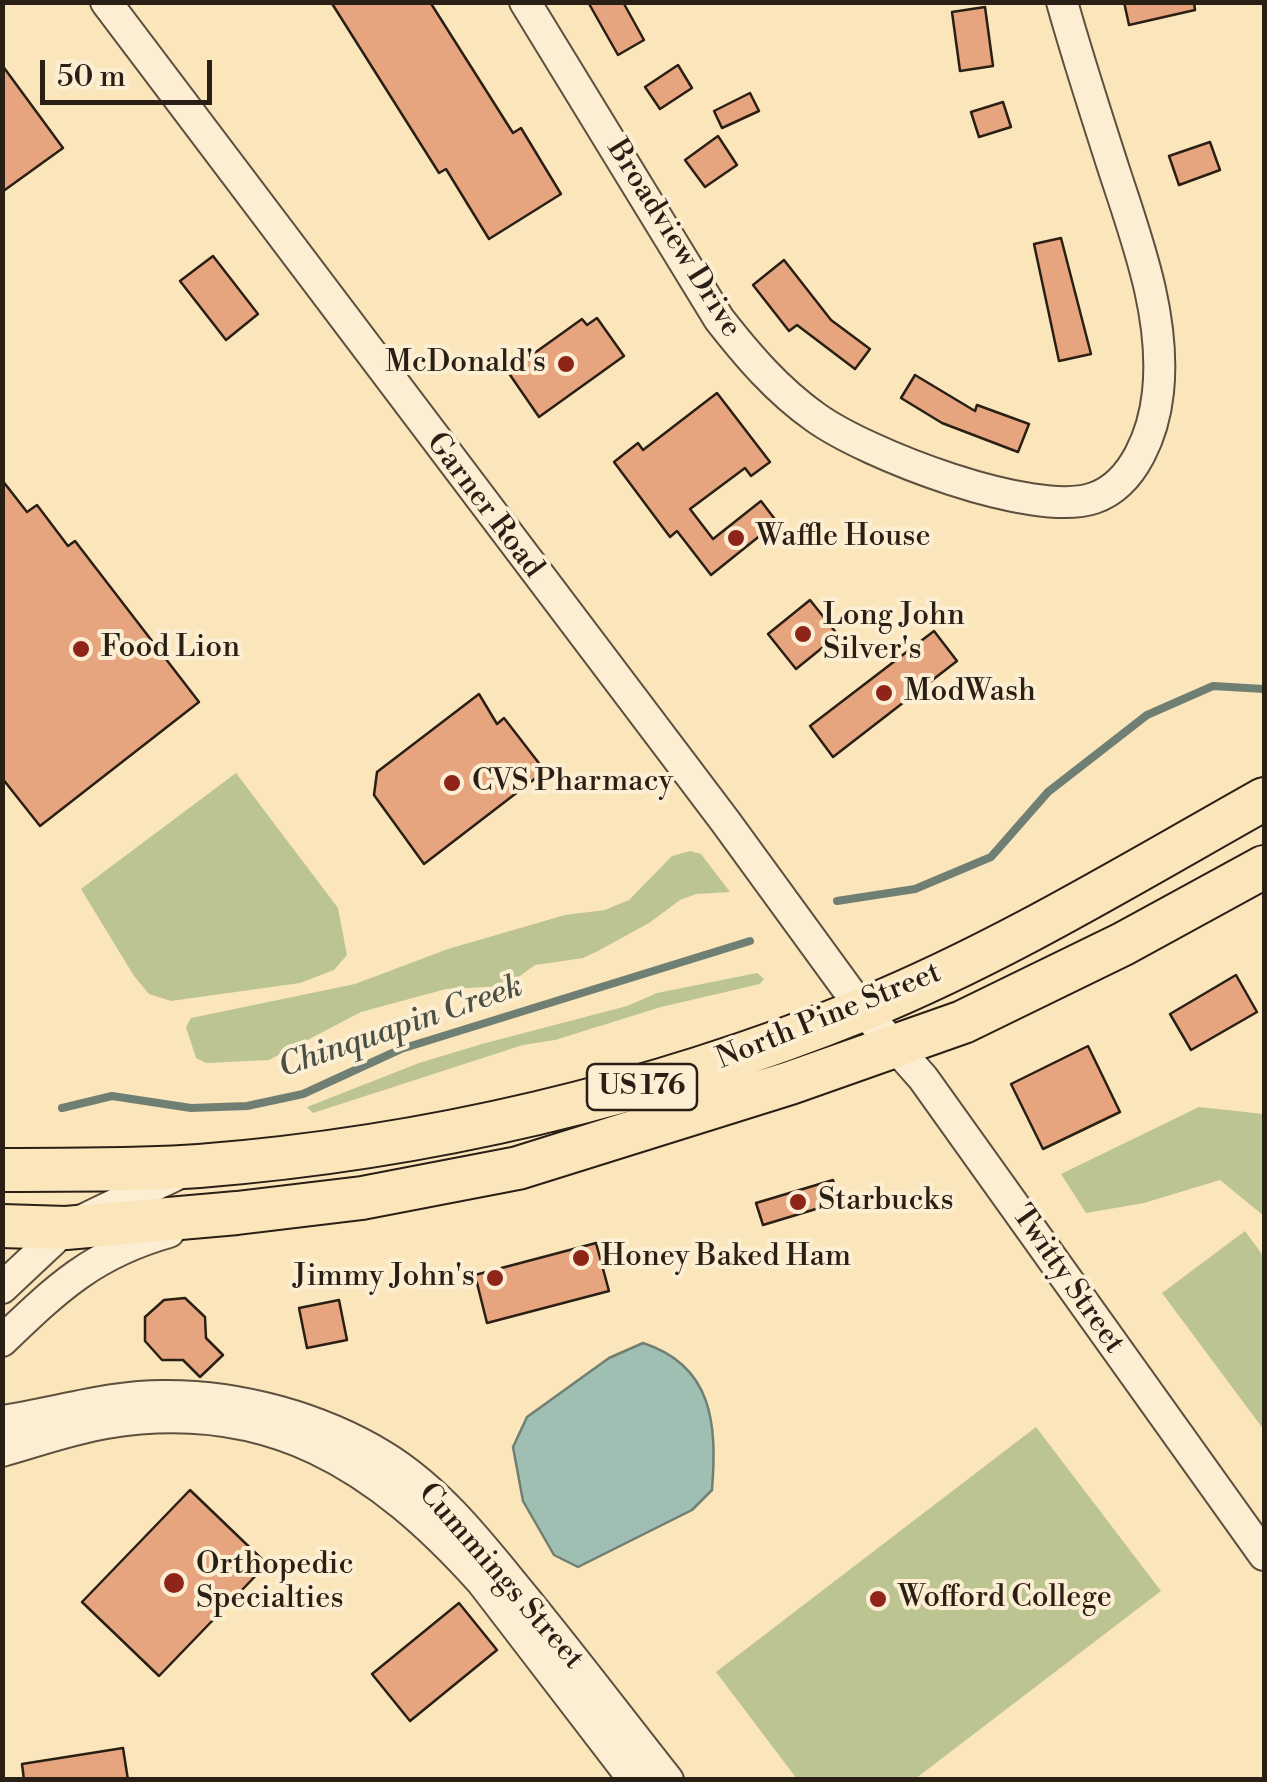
<!DOCTYPE html>
<html>
<head>
<meta charset="utf-8">
<style>
	body { margin:0 }
	#map { position:relative; width:1267px; height:1782px; overflow:hidden; background:#fbe5bb; font-family:"Libre Bodoni",serif }
	canvas { display:block }
	.frame { position:absolute; inset:0; border:5px solid #291f14; pointer-events:none }
	.scale { position:absolute; left:40px; top:60px; width:172px; height:45px; box-sizing:border-box; border:5px solid #291f14; border-top:0; padding-left:12px; font-size:30px; line-height:35px; white-space:nowrap; color:#291f14; -webkit-text-stroke:8px #fceed3; paint-order:stroke }
</style>
</head>
<body>
<div id="map">
<canvas width="1267" height="1782"></canvas>
<div class="frame"></div>
<div class="scale">50 m</div>
</div>
<script>
const g = document.querySelector('canvas').getContext('2d');
g.lineJoin = 'round';
function fill(path, color) { g.fillStyle = color; g.fill(path, 'evenodd'); }
function strokePath(path, color, width, dash) { g.strokeStyle = color; g.lineWidth = width; g.lineCap = dash ? 'butt' : 'round'; g.setLineDash(dash || []); g.stroke(path); }
function label(font, color, halo, rows, align = 'center') {
  g.font = font + ' "Libre Bodoni",serif'; g.lineWidth = 8; g.setLineDash([]); g.textBaseline = 'middle'; g.strokeStyle = halo; g.fillStyle = color; for (const [text, x, y, turn = 0] of rows) {
    g.save(); g.translate(x, y); g.rotate((+turn || 0) * Math.PI / 180); g.textAlign = isNaN(turn) ? turn : align; if (halo) g.strokeText(text, 0, 0); g.fillText(text, 0, 0); g.restore();
  }
}
fill(new Path2D(`
	M236,773L338,908L347,955L334,970L300,983L171,1001L149,994L134,976L81,889Z
	M690,851L701,854L730,892L696,894L680,900L649,923L598,951L583,958L535,965L506,986L446,989L361,1012L269,1060L206,1063L196,1058L186,1027L191,1018L355,984L448,949L565,915L605,910L629,900L672,856Z
	M757,973L764,979L760,984L661,1007L555,1040L523,1045L313,1113L307,1107L419,1063L482,1044L627,1006L657,993Z
	M1199,1107L1264,1114V1216L1220,1180L1144,1203L1086,1213L1061,1174Z
	M1245,1231L1264,1257V1430L1162,1293Z
	M1036,1427L1161,1591L915,1779H797L716,1672Z`), '#bcc592');
const water = new Path2D(`
	M643,1343C714,1366 717,1426 712,1490L692,1510L578,1567L554,1555L523,1501L513,1447L527,1417L609,1358Z`);
fill(water, '#9fbfb2');
strokePath(water, '#707f73', 2.5);
strokePath(new Path2D(`
	M837,901L915,889L991,857L1048,792L1147,715L1213,686L1264,689
	M62,1108L112,1096L191,1108L247,1106L303,1094L401,1049L750,941`), '#707f73', 8);
const building = new Path2D(`
	M331,2H430L513,133L521,128L561,194L489,239L446,169L439,173Z
	M588,2H623L644,40L618,55Z
	M1124,2H1194L1195,10L1129,25Z
	M985,7L993,66L960,71L952,12Z
	M2,65L63,148L2,192Z
	M678,65L692,88L660,109L645,87Z
	M750,93L759,111L722,128L714,111Z
	M1003,102L1011,127L979,137L971,112Z
	M718,136L737,165L705,187L685,160Z
	M1210,142L1220,170L1179,185L1169,156Z
	M1061,238L1091,354L1059,361L1034,244Z
	M213,256L258,314L226,340L180,281Z
	M784,260L831,320L870,349L855,369L797,325L789,331L753,285Z
	M597,318L624,356L539,417L508,372L582,319L587,325Z
	M915,375L975,411L977,405L1029,424L1018,452L942,423L901,398Z
	M717,393L770,462L751,476L745,468L690,509L713,539L761,501L777,522L711,575L677,531L670,537L614,462L638,443L643,450Z
	M2,480L27,512L37,505L68,546L75,541L199,702L40,826L2,778Z
	M810,600L838,635L796,669L768,634Z
	M934,631L957,661L833,757L810,726Z
	M479,694L497,724L504,718L545,771L424,864L374,795L377,772Z
	M1236,975L1257,1012L1191,1050L1170,1014Z
	M1088,1046L1120,1112L1043,1149L1011,1084Z
	M833,1180L839,1202L763,1225L756,1203Z
	M596,1243L609,1291L487,1323L475,1275Z
	M185,1298L205,1317L206,1338L223,1355L200,1377L183,1360H162L145,1341V1317L164,1300Z
	M339,1300L347,1340L307,1348L299,1308Z
	M190,1490L267,1564L159,1676L82,1602Z
	M459,1603L497,1650L410,1721L372,1674Z
	M123,1748L128,1780H24L22,1764Z`);
fill(building, '#e6a57e');
strokePath(building, '#291f14', 2.5);
const minor = new Path2D(`
	M106,2L725,821L862,1009L923,1078L1264,1555
	M525,2L719,319C748,356 777,390 815,417C866,454 1034,519 1094,498C1135,484 1154,431 1158,392C1166,317 1137,240 1114,170C1096,114 1078,59 1062,2
	M2,1288L66,1228L178,1174
	M2,1341C57,1288 94,1253 169,1232
	M2,1421C57,1413 111,1395 167,1396C241,1396 320,1418 383,1456C439,1490 481,1545 522,1595C572,1656 619,1718 668,1780
	M2,1451C37,1441 71,1429 106,1423C269,1396 378,1466 482,1582L634,1780`);
const highway = new Path2D(`
	M2,1170C68,1169 134,1171 199,1166C428,1148 651,1095 864,1009C1003,952 1134,872 1264,799
	M2,1226L66,1228L237,1213L362,1198L518,1168L790,1083L963,1022L1123,944L1264,867`);
strokePath(minor, '#5e503e', 34);
strokePath(highway, '#291f14', 46);
strokePath(minor, '#fceed3', 30);
strokePath(highway, '#fbe5bb', 42);
for (const [x, y, r, color] of [
	[566,364,10,"#8f2418"],
	[736,538,10,"#8f2418"],
	[803,634,10,"#8f2418"],
	[81,649,10,"#8f2418"],
	[884,693,10,"#8f2418"],
	[452,783,10,"#8f2418"],
	[798,1202,10,"#8f2418"],
	[581,1258,10,"#8f2418"],
	[495,1278,10,"#8f2418"],
	[174,1583,12,"#8f2418"],
	[878,1599,10,"#8f2418"]
]) { const dot = new Path2D(); dot.arc(x, y, r, 0, 2 * Math.PI); g.fillStyle = color; g.fill(dot); strokePath(dot, '#fceed3', 4); }
for (const [x, y, w] of [
	[642,1087,110]
]) { const box = new Path2D(); box.roundRect(x - w / 2, y - 23, w, 46, 8); g.fillStyle = '#fceed3'; g.fill(box); strokePath(box, '#291f14', 2.5); }
label('bold 28px', '#291f14', null, [
	["US 176",642,1087]
]);
label('30px', '#291f14', '#fceed3', [
	["Broadview Drive",673,239,58],
	["Garner Road",484,506,53],
	["North Pine Street",829,1017,-22],
	["Twitty Street",1067,1280,55],
	["Cummings Street",500,1577,49]
]);
label('30px', '#291f14', '#fceed3', [
	["McDonald's",546,364,"right"],
	["Waffle House",756,538],
	["Long John",823,617],
	["Silver's",823,651],
	["Food Lion",101,649],
	["ModWash",904,693],
	["CVS Pharmacy",472,783],
	["Starbucks",818,1202],
	["Honey Baked Ham",601,1258],
	["Jimmy John's",475,1278,"right"],
	["Orthopedic",196,1566],
	["Specialties",196,1600],
	["Wofford College",898,1599]
], 'left');
label('italic 32px', '#4c4f43', '#fceed3', [
	["Chinquapin Creek",401,1028,-19]
]);
</script>
</body>
</html>
